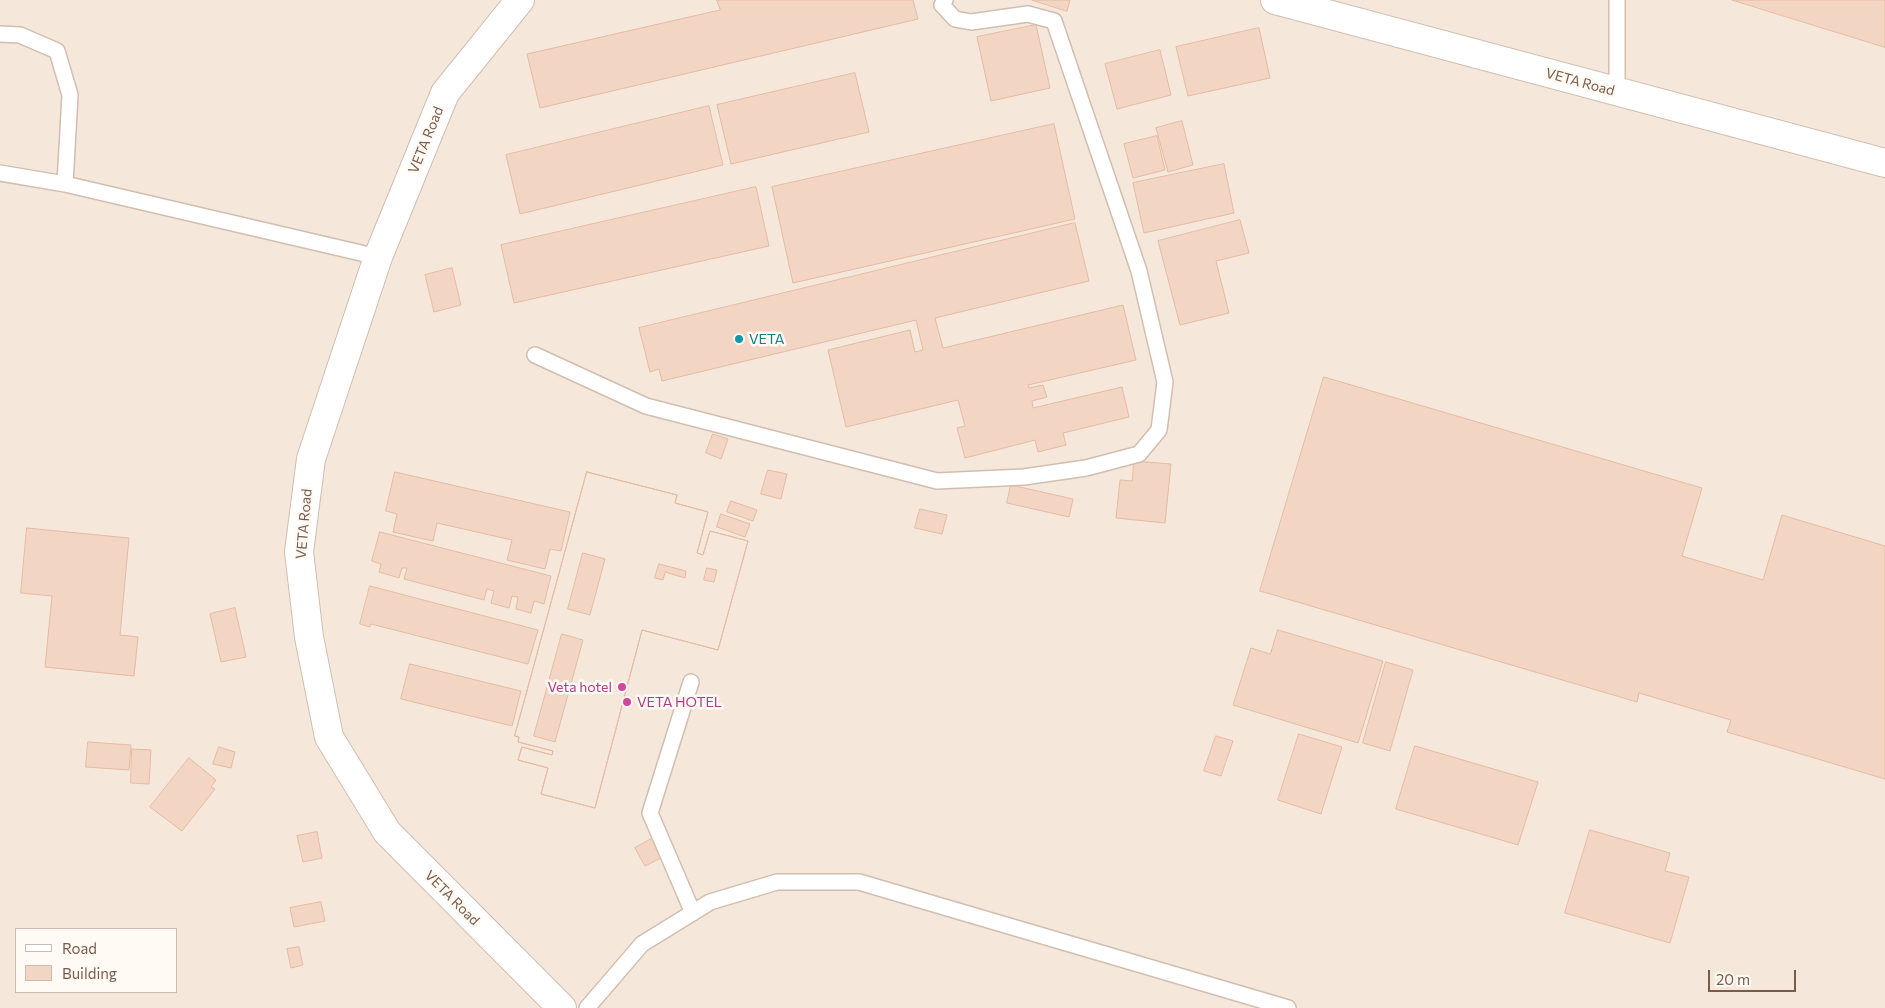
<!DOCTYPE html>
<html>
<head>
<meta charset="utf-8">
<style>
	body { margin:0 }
	#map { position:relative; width:1885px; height:1008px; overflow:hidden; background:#fdf6ec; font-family:Commissioner,sans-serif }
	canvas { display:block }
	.legend { position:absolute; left:15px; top:928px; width:162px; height:65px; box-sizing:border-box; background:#fffaf3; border:1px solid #cabbb1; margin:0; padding:6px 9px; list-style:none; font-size:15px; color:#7a5c4d }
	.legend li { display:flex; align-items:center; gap:10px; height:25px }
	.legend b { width:25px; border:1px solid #cabbb1 }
	.scale { position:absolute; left:1708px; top:970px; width:88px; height:22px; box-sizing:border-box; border:2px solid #7a5c4d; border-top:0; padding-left:6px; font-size:15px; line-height:18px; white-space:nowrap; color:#7a5c4d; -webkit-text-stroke:4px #fffaf3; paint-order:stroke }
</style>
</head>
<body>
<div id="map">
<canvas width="1885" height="1008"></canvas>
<ul class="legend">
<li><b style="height:6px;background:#fff"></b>Road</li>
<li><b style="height:14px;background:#f3d5c3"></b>Building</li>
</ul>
<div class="scale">20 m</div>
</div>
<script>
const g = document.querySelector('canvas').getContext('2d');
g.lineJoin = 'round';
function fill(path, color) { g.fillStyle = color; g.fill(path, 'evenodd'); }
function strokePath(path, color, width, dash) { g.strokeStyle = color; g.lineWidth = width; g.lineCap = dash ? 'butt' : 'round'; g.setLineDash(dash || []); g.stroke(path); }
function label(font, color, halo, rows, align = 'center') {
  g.font = font + ' Commissioner,sans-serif'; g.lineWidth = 5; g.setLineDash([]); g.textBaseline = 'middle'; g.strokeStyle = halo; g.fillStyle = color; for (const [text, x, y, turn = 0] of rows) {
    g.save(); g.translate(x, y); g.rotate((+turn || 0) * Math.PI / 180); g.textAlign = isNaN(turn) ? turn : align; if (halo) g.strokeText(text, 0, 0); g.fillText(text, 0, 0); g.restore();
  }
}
fill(new Path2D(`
	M0,0H1885V1008H0ZM16,929H176V992H16Z`), '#f5e8da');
const building = new Path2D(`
	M717,0H913L918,19L540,108L527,54L720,10Z
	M1032,0H1070L1067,11Z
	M1732,0H1885V47Z
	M1036,25L1050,88L991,101L977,37Z
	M1259,28L1270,78L1188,96L1176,47Z
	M1160,50L1171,95L1117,109L1105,64Z
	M855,73L869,132L731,164L717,105Z
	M709,106L723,165L520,214L506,155Z
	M1182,121L1193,165L1168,172L1156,128Z
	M1054,124L1075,219L793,283L772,187Z
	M1157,136L1165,170L1133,178L1124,144Z
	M1224,164L1234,213L1144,233L1133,183Z
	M756,187L769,246L514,303L501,245Z
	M1240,220L1249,253L1216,261L1229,313L1180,325L1158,241Z
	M1075,223L1089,281L935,318L943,348L1123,305L1136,360L1028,385L1029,388L1043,385L1047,397L1032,401L1033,408L1122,387L1129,417L1063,433L1066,445L1038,452L1035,440L965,458L957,428L965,426L958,400L846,427L828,350L910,330L915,352L923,350L916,320L662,381L659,369L650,372L639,328Z
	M452,268L461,305L434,312L425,275Z
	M1324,377L1702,488L1682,556L1763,580L1782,515L1885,546V779L1727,732L1731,720L1639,693L1637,702L1260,591Z
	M713,434L728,439L721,459L706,453Z
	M1134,461L1171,464L1165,523L1116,518L1120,480L1132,481Z
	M768,470L787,474L781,499L761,494Z
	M395,472L570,512L561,551L550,549L545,569L507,560L512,540L437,523L433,541L393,532L397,514L386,511Z
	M587,472L677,495L675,503L708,512L697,553L703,555L710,531L748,541L718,650L642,630L595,808L541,794L548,768L518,760L522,747L552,755L553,751L518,742L519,737L515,736ZM583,553L605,559L590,615L568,609ZM659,564L686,571L685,578L665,572L663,580L655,578ZM707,568L717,570L714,582L704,580ZM562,634L583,640L555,742L534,736Z
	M587,472L677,495L675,503L708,512L697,553L703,555L710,531L748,541L718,650L642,630L595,808L541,794L548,768L518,760L522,747L552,755L553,751L518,742L519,737L515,736Z
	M1011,485L1073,499L1069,517L1007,503Z
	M731,501L757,510L753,521L727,512Z
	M920,509L947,515L942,534L915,528Z
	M721,514L750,524L745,537L717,527Z
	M27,528L129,538L120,635L138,637L134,676L45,667L52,596L21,593Z
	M380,532L551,576L544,604L534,601L531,613L516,609L518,597L512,596L509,608L491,603L494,591L487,589L484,600L404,579L407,568H402L399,578L379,572L381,564L372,561Z
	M370,586L538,630L528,664L371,624L370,627L360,624Z
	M235,608L246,657L221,662L210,614Z
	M1278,630L1383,661L1358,743L1233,705L1251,648L1270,654Z
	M1386,662L1413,670L1390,751L1363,743Z
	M410,664L521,691L512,726L401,699Z
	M1299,734L1342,747L1321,814L1278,800Z
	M1216,736L1233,741L1221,776L1204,771Z
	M88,742L131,745L129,770L86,767Z
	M1415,746L1538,782L1518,845L1396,809Z
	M219,747L235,752L231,768L213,764Z
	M132,749L151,750L149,784L131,783Z
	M189,758L216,780L211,787L215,789L182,831L150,807Z
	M1590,830L1670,853L1665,871L1689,877L1670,943L1565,913Z
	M317,832L322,858L303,862L297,836Z
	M655,837L665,856L645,866L635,848Z
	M321,902L325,921L294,927L290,908Z
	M299,947L303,965L291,968L287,949Z`);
fill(building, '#f3d5c3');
strokePath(building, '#e6bba3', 1);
const service = new Path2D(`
	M1617,0V91
	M0,34L20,35L57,51L70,95L65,184
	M0,173L65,184L378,257
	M535,355L646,406L937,481L1024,477L1086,468L1139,454L1159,430L1165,382L1139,271L1054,21L1028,14L971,22L955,19L942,5L945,0
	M691,682L650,813L693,913
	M587,1008L642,944L710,902L777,882H859L1288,1008`);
const minor = new Path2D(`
	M520,0L445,93L378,257L311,459L299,552L309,637L329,737L387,832L562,1008
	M1275,0L1885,163`);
strokePath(service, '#d1beb0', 18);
strokePath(minor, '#d1beb0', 30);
strokePath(service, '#fff', 15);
strokePath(minor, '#fff', 28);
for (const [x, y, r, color] of [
	[739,339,5,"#0f9aa8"],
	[622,687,5,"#d1479c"],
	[627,702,5,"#d1479c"]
]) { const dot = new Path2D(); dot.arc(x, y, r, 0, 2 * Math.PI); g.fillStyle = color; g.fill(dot); strokePath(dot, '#fffaf3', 2); }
label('14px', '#7a5c4d', '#fffaf3', [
	["VETA Road",1580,82,15],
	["VETA Road",426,140,-68],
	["VETA Road",304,524,-85],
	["VETA Road",452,898,45]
]);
label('14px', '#0d838f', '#fffaf3', [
	["VETA",749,339]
], 'left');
label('14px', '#b23c85', '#fffaf3', [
	["Veta hotel",612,687],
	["VETA HOTEL",637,702,"left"]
], 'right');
</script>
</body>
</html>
